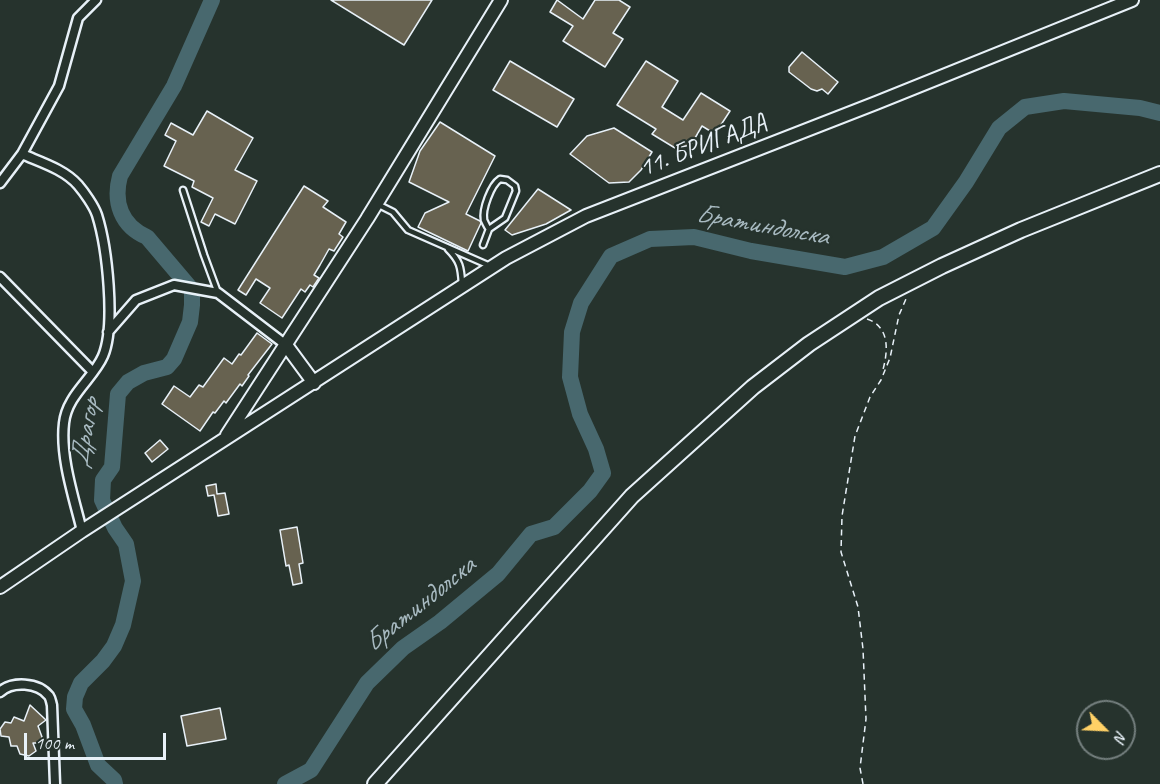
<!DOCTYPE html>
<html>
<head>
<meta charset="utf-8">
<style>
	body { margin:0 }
	#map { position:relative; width:1160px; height:784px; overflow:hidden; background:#26332d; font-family:Caveat,sans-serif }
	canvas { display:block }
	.north { position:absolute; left:1076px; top:700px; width:60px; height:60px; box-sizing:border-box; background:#26332d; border:2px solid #747f7e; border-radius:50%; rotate:114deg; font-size:16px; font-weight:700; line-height:24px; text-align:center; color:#e8f1f8 }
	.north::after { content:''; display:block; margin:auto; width:21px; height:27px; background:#ffd166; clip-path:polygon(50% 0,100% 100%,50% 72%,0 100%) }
	.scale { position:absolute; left:24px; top:733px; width:142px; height:27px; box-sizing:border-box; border:3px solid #e8f1f8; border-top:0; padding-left:8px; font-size:18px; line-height:21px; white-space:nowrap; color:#e8f1f8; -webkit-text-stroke:4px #26332d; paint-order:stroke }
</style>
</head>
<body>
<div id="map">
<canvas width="1160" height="784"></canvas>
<div class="north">N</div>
<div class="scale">100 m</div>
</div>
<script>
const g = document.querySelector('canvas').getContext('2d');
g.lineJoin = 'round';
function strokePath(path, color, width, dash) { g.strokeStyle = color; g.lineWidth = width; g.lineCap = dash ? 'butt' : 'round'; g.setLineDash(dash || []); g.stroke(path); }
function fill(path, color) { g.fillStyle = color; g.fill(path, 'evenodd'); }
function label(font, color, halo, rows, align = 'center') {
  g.font = font + ' Caveat,sans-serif'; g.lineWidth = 4.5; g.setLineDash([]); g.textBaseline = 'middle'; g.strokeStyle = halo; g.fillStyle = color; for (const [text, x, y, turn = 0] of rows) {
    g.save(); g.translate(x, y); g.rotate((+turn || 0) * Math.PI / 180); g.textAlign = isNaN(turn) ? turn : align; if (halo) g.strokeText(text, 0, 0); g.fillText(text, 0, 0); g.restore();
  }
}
strokePath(new Path2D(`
	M115,784L114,780L98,765L83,725L74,709L75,697L81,683L103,661L114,646L123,625L133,581L126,544L115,528L102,500L103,480L112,467L118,394L128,382L144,373L167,367L174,359L190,322L192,305V290L147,237C121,226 113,202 120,176L174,86L212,0
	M285,784L311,770L367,683L403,648L440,622L498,574L531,534L554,527L590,491L603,473L596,449L580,414L570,377L572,332L581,303L611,256L650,239L694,237L751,251L845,267L883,257L933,228L966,182L999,128L1025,107L1064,101L1140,108L1160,113`), '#48686e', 16);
const building = new Path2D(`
	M331,0H432L404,45Z
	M557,0L583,19L595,0H619L630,7L613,33L623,39L605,67L563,41L573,26L550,12Z
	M802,52L838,82L828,94L822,89L817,91L811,89L789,72V67Z
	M510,61L574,99L557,127L493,90Z
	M646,61L678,81L662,107L683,120L701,93L730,111L715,134L702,126L691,145L675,148L652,134L656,129L617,105Z
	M207,111L253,138L235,170L257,181L235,224L215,214L209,226L201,222L213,198L192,187L194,181L164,166L176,141L165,135L171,123L193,135Z
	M440,122L495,156L466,214L480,221L481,223L468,251L418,227L425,213L449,202L409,182L420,151Z
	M614,128L652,152L641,170L629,182L609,183L570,154L587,136Z
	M304,186L328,201L323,207L346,222L339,234L343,237L334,251L329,249L320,265L314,275L319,278L313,287L310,285L305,292L301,289L282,318L260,303L270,288L256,279L246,295L238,290Z
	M538,189L571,210L546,224L512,235L505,230Z
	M257,333L272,344L248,375L249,376L242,386L240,384L226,403L224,401L215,413L213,412L200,431L162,404L174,386L190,397L199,385L203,387L224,358L232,364L239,354L241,355Z
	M160,440L168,449L152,462L145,453Z
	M216,484L217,494L225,493L229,514L218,516L214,495L208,496L206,486Z
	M297,527L303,563L299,564L302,583L293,585L289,565L286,566L280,530Z
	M30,705L46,720L38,726L42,737L40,743H33L36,751L29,756L20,754L17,746H11L9,737L1,736L0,729L5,722L11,723L14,717L24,721Z
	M220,708L226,739L187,746L181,716Z`);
fill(building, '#676250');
strokePath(building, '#e8f1f8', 1.5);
const service = new Path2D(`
	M183,190L204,255L218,293
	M379,205L393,212L408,230L490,266
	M483,245L489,229L505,218L516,191L515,186L507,180L500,179C491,185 482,209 484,220C485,222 487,227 489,229
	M448,249C460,261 461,267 462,284`);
const minor = new Path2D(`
	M22,154C40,162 64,169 78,185C84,192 94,206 97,215C107,247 116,325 103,356C93,379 67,395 64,423C60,457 74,498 82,531
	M0,183L22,154L59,86L78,18L96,0
	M0,277L92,371
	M108,332L136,300L174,285L218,293L286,345
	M0,692C12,681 38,682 49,696C51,699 51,702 52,705L55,784`);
const secondary = new Path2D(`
	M286,345L314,383
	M227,435L367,219L501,0
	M0,587L82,531L506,258L586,216L876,103L1132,0`);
const primary = new Path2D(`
	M375,784L632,496L753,387L809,344L879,298L942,266L1021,230L1160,174`);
strokePath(service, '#e8f1f8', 9);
strokePath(minor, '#e8f1f8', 13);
strokePath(secondary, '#e8f1f8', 16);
strokePath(primary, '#e8f1f8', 18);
strokePath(new Path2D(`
	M867,319C891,327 888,353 882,373
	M863,784L860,768L866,719L863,649L858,607L841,552L842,516L855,436L870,397L881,380L890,358L899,315L906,299`), '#e8f1f8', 1.5, [6, 4.5]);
strokePath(service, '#26332d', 4.5);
strokePath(minor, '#26332d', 8);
strokePath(secondary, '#26332d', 12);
strokePath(primary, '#26332d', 14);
label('26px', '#e8f1f8', '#26332d', [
	["11. БРИГАДА",703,146,-21]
]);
label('italic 27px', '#a8bac1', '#26332d', [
	["Братиндолска",762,226,10],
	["Драгор",86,433,-80],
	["Братиндолска",420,605,-39]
]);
</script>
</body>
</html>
